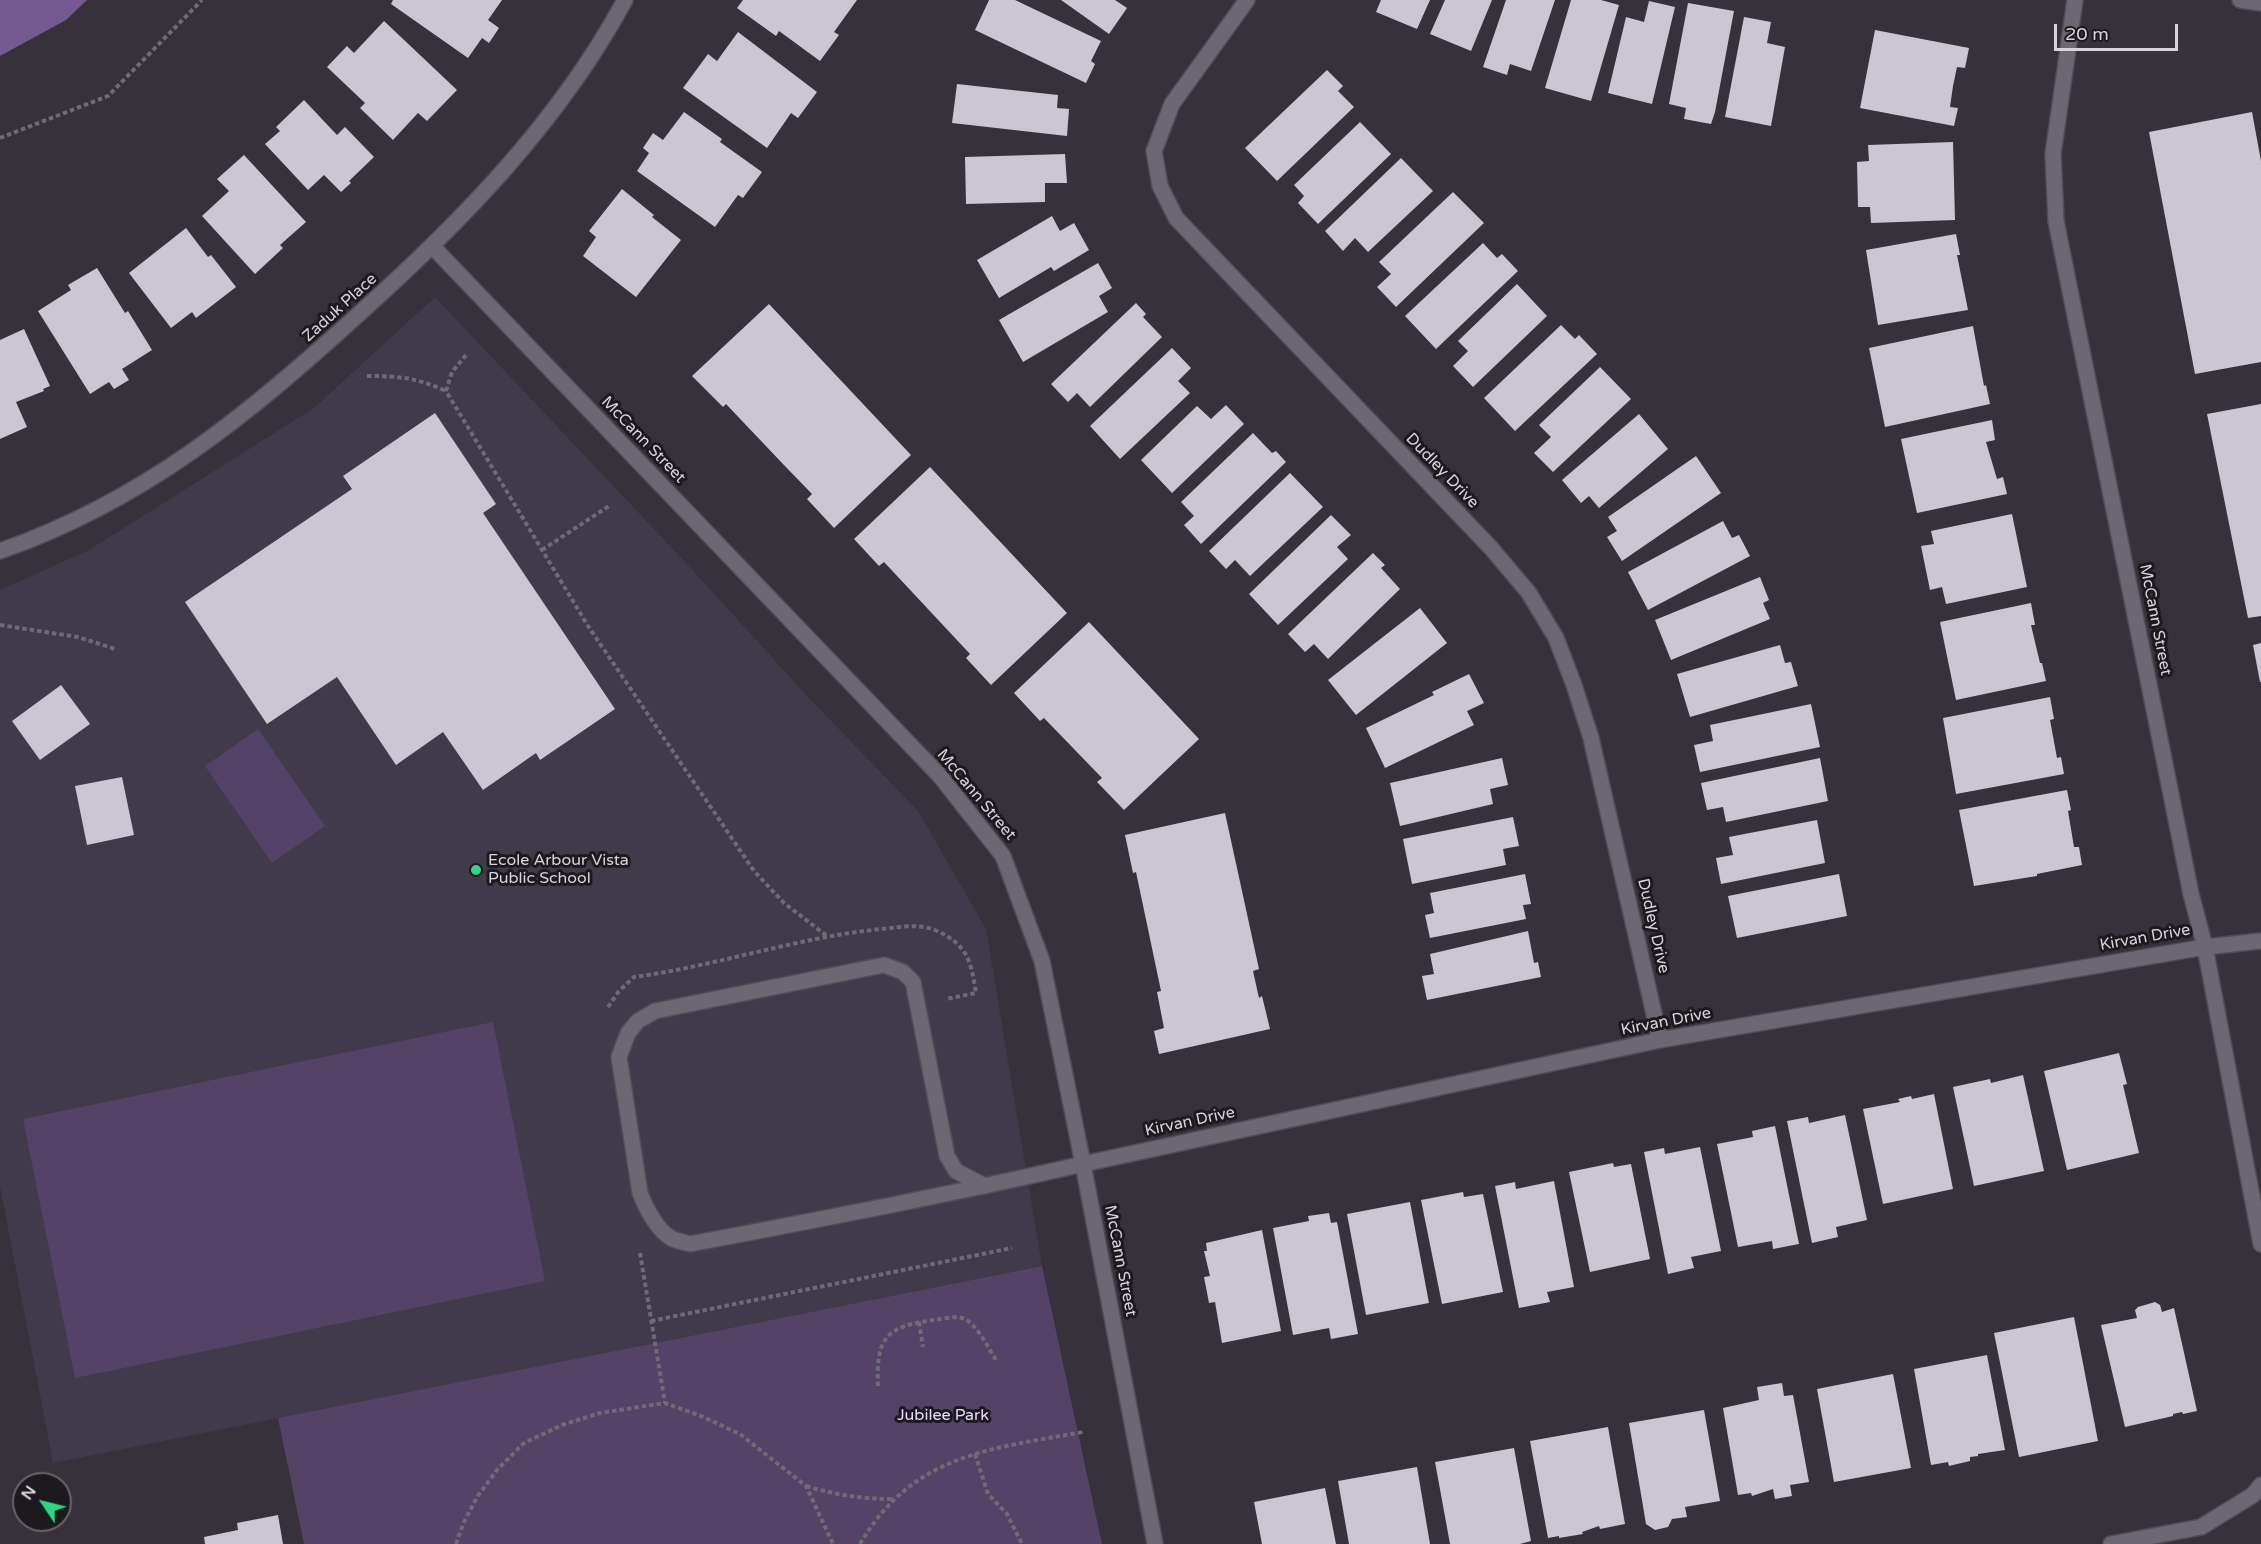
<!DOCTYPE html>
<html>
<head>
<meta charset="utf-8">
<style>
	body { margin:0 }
	#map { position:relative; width:2261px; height:1544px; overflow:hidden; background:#36313b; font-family:"Varela Round",sans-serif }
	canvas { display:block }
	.north { position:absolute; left:12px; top:1472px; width:60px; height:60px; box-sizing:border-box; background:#1c1a1f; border:2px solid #67646a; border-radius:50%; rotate:305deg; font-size:16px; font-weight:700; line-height:24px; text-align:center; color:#d7d4da }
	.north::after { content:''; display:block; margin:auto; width:21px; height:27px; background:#2cd884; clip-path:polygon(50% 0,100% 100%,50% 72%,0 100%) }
	.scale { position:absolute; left:2054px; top:24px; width:124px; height:27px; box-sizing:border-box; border:3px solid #d7d4da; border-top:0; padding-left:8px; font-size:18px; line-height:21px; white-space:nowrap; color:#d7d4da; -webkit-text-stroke:4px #1c1a1f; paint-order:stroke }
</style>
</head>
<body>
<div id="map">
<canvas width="2261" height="1544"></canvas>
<div class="north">N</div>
<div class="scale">20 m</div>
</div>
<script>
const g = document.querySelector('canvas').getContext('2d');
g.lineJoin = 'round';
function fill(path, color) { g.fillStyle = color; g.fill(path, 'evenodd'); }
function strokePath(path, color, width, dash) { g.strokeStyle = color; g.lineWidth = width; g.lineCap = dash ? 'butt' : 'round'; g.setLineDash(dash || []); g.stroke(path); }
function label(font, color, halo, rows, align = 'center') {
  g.font = font + ' "Varela Round",sans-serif'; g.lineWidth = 6; g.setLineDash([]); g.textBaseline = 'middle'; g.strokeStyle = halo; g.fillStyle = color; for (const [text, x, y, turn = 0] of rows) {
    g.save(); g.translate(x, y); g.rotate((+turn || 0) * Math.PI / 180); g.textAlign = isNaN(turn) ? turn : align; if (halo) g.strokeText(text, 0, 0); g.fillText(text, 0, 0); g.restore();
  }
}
fill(new Path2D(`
	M435,297L687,564L809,698L918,811L986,929L1042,1266L53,1463L0,1186V590L89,550L314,408Z`), '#413a4a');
fill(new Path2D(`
	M258,729L325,826L272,863L205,766Z
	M493,1022L545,1281L75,1378L23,1119Z
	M1042,1266L1102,1544H304L278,1418Z`), '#544267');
fill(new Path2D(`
	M0,0H87L66,20L0,56Z`), '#745a91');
fill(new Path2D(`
	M393,0H502L488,20L499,28L489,43L482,38L468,58L391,4Z
	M743,0H857L834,32L839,35L820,61L779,31L776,36L737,8Z
	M989,0H1015L1101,41L1091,61L1095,64L1086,83L975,30Z
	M1061,0H1115L1127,8L1109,34Z
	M1381,0H1430L1417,29L1376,12Z
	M1445,0H1492L1471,51L1430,34Z
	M1506,0H1555L1531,71L1510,64L1507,75L1483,67Z
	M1571,0H1601L1619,5L1591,101L1545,88Z
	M1649,1L1675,7L1652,104L1608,93L1626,17L1644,22Z
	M1688,3L1734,11L1715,112L1711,124L1684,119L1686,108L1669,104Z
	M1744,17L1771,22L1767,43L1785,47L1771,126L1725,117Z
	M384,21L457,90L427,121L418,113L393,140L360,108L365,103L327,67L347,46L354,53Z
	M1875,30L1969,48L1965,68L1957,67L1953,86L1950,107L1958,108L1954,126L1860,108Z
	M738,32L817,92L798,118L791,113L767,148L683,88L708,54L717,61Z
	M1327,70L1343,86L1338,91L1354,107L1277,181L1245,148Z
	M957,84L1058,95L1057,108L1069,109L1067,136L952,123Z
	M304,100L337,135L345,127L374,157L349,181L351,183L341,192L324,175L308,190L265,144L280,131L276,127Z
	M684,112L722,139L720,142L762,172L743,198L738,195L715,227L637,171L649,153L643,148L653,133L663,140Z
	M2252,112L2261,161V362L2195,374L2149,132Z
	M1360,122L1391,154L1318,224L1298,203L1304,196L1294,185Z
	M1953,142L1955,220L1871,223L1870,207H1858L1857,162L1869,161L1868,145Z
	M1065,154L1067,183H1045V202L966,204L965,157Z
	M244,155L306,222L280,245L283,248L255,274L202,216L229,191L217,179Z
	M1401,158L1433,191L1368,252L1355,238L1343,251L1325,231Z
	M622,189L654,215L652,217L681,240L636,297L583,256L596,237L589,231Z
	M1453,192L1484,223L1396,307L1377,287L1391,274L1379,262Z
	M1052,216L1060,231L1074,223L1089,250L1054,271L1051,267L999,298L977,260Z
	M186,228L208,257L211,255L236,287L196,318L192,312L171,328L129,273Z
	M1956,234L1960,255H1957L1968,310L1878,325L1866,250Z
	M1483,243L1497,258L1502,254L1518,271L1436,349L1405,316Z
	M1098,263L1112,288L1099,296L1108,312L1023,362L999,320Z
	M97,268L125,313L128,311L152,350L122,369L129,380L114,389L109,382L90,394L38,311L71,290L68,285Z
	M1517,284L1547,316L1473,387L1453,366L1468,351L1458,341Z
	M1136,303L1146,314L1143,317L1162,337L1090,407L1077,393L1068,402L1051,384Z
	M769,304L911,455L834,528L807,499L812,494L782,463L726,404L723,407L692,376Z
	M1561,325L1575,339L1579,335L1597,354L1515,431L1484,398Z
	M1973,326L1984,386L1986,385L1990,404L1885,427L1869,348Z
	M24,329L50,386L43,389L44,391L16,402L27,427L0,439V340Z
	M1172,348L1191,368L1178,381L1190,393L1120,459L1090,426Z
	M1600,367L1631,399L1553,472L1534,453L1551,437L1539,425Z
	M2261,404V616L2248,618L2207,414Z
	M1226,405L1244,424L1172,493L1141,460L1197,406L1211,419Z
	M435,413L496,504L483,513L615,709L540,760L536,753L483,790L443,732L396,765L337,677L267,724L185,602L352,489L343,476Z
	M1639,414L1668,449L1599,508L1589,496L1581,503L1562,480Z
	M1992,420L1995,440L1986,442L1997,479L2003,477L2007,494L1917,513L1901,439Z
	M1253,433L1272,453L1276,451L1286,462L1201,544L1184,525L1194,516L1181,502Z
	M1696,456L1721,493L1622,561L1607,537L1617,531L1608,517Z
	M930,467L1067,613L991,685L966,658L970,654L884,562L879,566L854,539Z
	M1290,473L1323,507L1250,576L1235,560L1226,569L1209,551Z
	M2012,514L2027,587L1946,604L1942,587L1930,590L1921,546L1934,544L1931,531Z
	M1331,515L1351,535L1337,547L1348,559L1278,625L1249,594Z
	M1723,521L1732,538L1739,535L1750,556L1648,610L1628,572Z
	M1373,553L1385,565L1381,568L1400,589L1328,659L1314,644L1305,652L1288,634Z
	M1760,577L1769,600L1763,603L1770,619L1671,660L1655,620Z
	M2031,603L2035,625H2031L2040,663H2042L2046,681L1956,700L1940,622Z
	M1420,608L1447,643L1356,715L1328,680Z
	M1089,622L1199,739L1124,810L1097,782L1102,778L1044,718L1040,721L1014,693Z
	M2261,643V682H2260L2253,645Z
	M1780,645L1785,663L1791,662L1798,686L1690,717L1677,674Z
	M1469,674L1484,703L1467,711L1474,725L1385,768L1366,728L1434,695L1432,692Z
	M61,685L90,724L40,760L12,721Z
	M2050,697L2054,719L2050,720L2057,758L2061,757L2064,774L1956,794L1943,718Z
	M1811,704L1820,747L1700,772L1694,745L1713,741L1710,725Z
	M1502,758L1508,785L1490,789L1493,804L1400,826L1390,783Z
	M1820,758L1828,801L1726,822L1723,807L1707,810L1701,783Z
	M122,777L134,835L87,845L75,786Z
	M2067,790L2071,810L2068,811L2074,847H2079L2082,865L2037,874V876L1974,886L1959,810Z
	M1225,813L1259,969L1253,971L1259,998L1262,996L1270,1029L1159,1054L1154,1031L1164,1028L1157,992L1161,991L1136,872L1133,873L1125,835Z
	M1513,817L1519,846L1503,849L1506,865L1412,884L1403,839Z
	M1817,820L1825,863L1721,884L1716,858L1733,855L1729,837Z
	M1525,874L1531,904L1523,905L1526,919L1430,938L1425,915L1434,913L1430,893Z
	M1839,874L1847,916L1737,938L1728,896Z
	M1528,931L1534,963L1538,962L1541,977L1427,1000L1422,976L1434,974L1430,954Z
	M2119,1053L2127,1084L2123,1085L2139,1153L2067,1170L2044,1071Z
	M2023,1075L2044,1171L1974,1186L1953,1087L1990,1079L1991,1083Z
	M1934,1094L1953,1189L1883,1204L1863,1109L1900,1102L1898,1099L1911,1096L1912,1099Z
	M1845,1115L1867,1220L1836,1227L1838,1237L1812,1243L1787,1121L1808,1117L1809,1123Z
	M1775,1126L1799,1244L1773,1249L1772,1241L1738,1247L1717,1144L1753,1137L1752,1131Z
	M1700,1147L1721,1251L1691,1257L1694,1268L1668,1274L1644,1152L1664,1148L1665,1154Z
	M1613,1163L1614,1167L1631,1164L1650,1259L1590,1272L1569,1172Z
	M1554,1181L1574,1287L1547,1292L1550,1302L1519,1308L1495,1186L1515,1182L1516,1189Z
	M1463,1192L1464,1197L1483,1194L1503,1292L1442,1304L1421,1200Z
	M1410,1202L1429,1303L1366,1315L1347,1214Z
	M1329,1213L1331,1223L1337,1222L1358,1334L1331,1339L1329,1328L1293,1335L1273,1228L1309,1221L1308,1216Z
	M1262,1230L1281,1331L1222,1343L1215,1302L1209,1303L1204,1277L1210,1276L1204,1251H1207L1206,1243Z
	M2155,1302L2160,1305L2162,1312L2174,1308L2197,1411L2183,1414L2182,1412L2173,1414V1416L2125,1427L2101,1325L2137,1318L2135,1310L2138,1307Z
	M2074,1317L2098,1441L2019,1457L1994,1333Z
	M1987,1355L2005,1450L1978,1454V1456L1970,1457V1461L1949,1466L1948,1462L1931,1465L1914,1369Z
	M1893,1374L1911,1468L1834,1482L1817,1389Z
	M1782,1383L1784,1396L1793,1395L1809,1482L1790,1485L1792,1496L1775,1499L1773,1489L1752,1496L1751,1493L1738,1495L1723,1408L1759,1400L1757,1387Z
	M1704,1410L1720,1501L1685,1507L1687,1517L1672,1519L1668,1527L1655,1530L1646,1524L1629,1423Z
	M1608,1427L1625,1524L1600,1529L1599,1526L1582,1532L1583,1534L1559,1538V1536L1548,1538L1530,1441Z
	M1514,1448L1531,1541L1520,1544H1450L1435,1462Z
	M1417,1467L1430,1544H1349L1338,1481Z
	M1325,1488L1336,1544H1262L1254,1502Z
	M278,1515L283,1544H205L204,1537L238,1530L237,1523Z`), '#cbc6d2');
const service = new Path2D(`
	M985,1186L956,1171L947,1156L913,982L903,972L884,965L655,1011L638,1021L628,1033L619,1057L640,1193C646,1208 656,1229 671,1238C676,1241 684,1242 690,1244C821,1219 953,1194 1083,1164`);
const minor = new Path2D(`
	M1247,0L1172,104L1154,151L1160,186L1176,218L1491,548L1529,593L1556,638L1574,685L1591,738L1660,1040
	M2075,0L2053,154L2056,221L2191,894L2205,947L2261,1244
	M2240,0L2261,3
	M433,247L940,776L1003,856L1042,961L1083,1164L1155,1544
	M0,551C144,501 249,414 360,313C462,221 559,122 625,0
	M1083,1164L1660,1040L2205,947L2261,941
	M2111,1544L2201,1527L2253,1495L2261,1485`);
strokePath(service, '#514d56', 18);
strokePath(minor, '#514d56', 18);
strokePath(new Path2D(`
	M0,138L108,96L202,0
	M466,355L452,372L446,391L588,626L754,871L784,903L827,936
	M367,376C400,376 417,378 446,391
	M542,550L609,506
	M0,625L78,637L115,649
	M608,1007L619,991L634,977C717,966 798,937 882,929C901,927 919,923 937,931C968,945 971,962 976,993L946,999
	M640,1253L665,1403
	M651,1321L1012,1248
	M919,1322L923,1347
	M878,1386C876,1338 885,1327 933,1320C943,1319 956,1315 965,1319C978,1326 988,1348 996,1360
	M975,1454L988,1494L1007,1514L1022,1544
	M806,1486C836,1495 862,1499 893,1499
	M456,1544L463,1524L477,1497L497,1470L524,1443L562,1425L600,1413L665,1403L701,1416L740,1434L806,1486L833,1544
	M860,1544C913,1454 989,1449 1083,1432`), '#6f6a73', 4, [4.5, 3]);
strokePath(service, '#6c6772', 15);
strokePath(minor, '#6c6772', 15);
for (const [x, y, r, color] of [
	[476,870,6,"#2cd884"]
]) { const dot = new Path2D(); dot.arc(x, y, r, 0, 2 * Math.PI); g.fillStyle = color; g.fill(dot); strokePath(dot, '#1c1a1f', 2); }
label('16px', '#d7d4da', '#1c1a1f', [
	["Zaduk Place",340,308,-42],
	["McCann Street",643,440,46],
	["Dudley Drive",1442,471,46],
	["McCann Street",2155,620,79],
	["McCann Street",976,795,50],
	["Dudley Drive",1653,926,77],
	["Kirvan Drive",2145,938,-10],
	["Kirvan Drive",1666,1022,-11],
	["Kirvan Drive",1190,1122,-12],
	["McCann Street",1120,1261,79]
]);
label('16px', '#d7d4da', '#1c1a1f', [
	["Ecole Arbour Vista",488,861],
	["Public School",488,879]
], 'left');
label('16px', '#e9dafc', '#1c1a1f', [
	["Jubilee Park",943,1416]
]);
</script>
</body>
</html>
